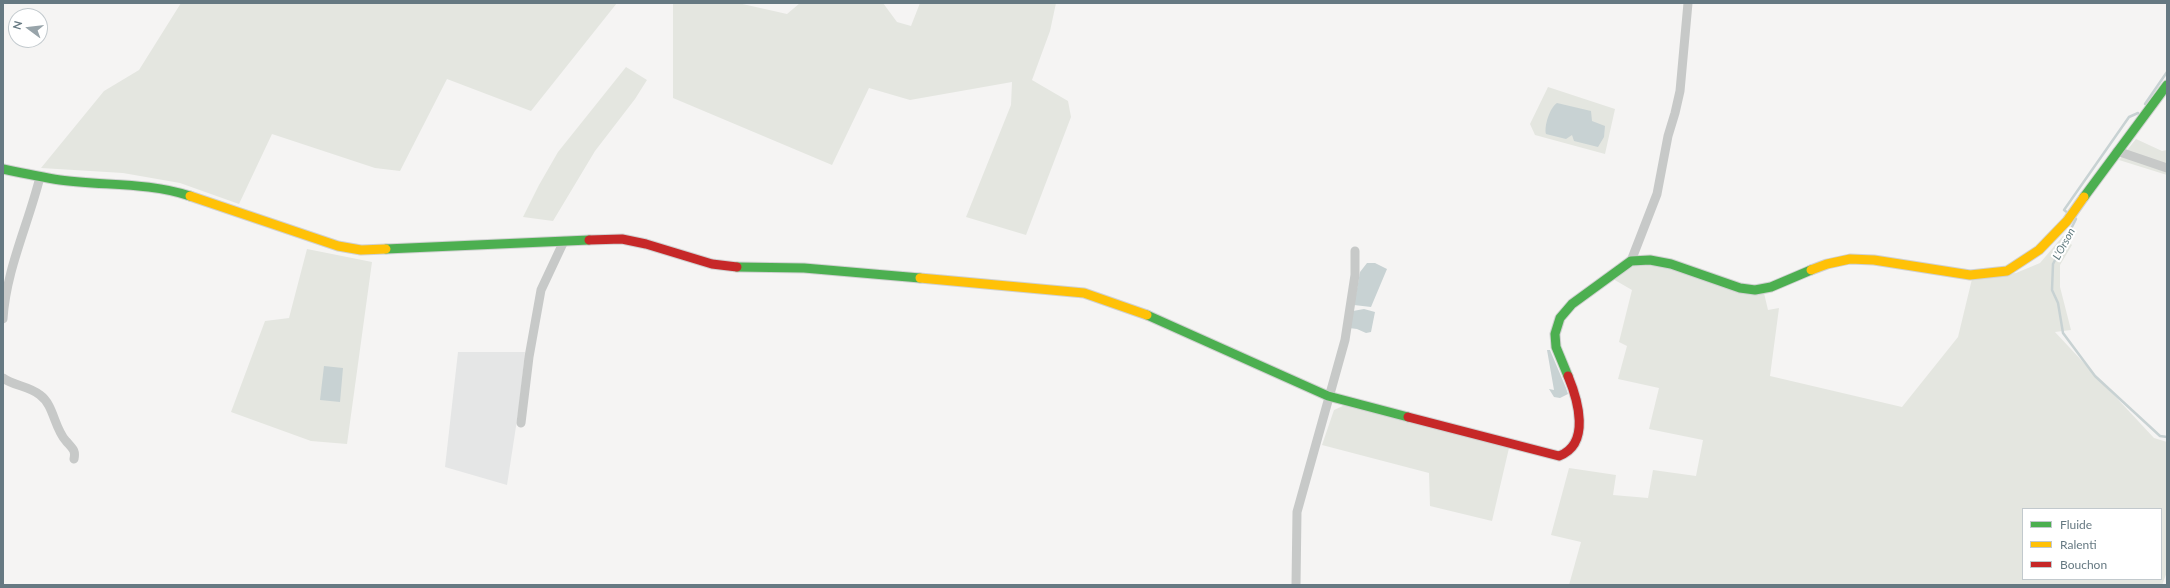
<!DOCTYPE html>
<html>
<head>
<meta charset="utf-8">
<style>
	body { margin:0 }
	#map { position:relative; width:2170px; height:588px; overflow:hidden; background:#f5f4f3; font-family:Lato,sans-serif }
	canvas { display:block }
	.frame { position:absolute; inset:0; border:4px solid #667982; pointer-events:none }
	.legend { position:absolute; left:2022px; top:508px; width:140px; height:72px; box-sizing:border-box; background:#fff; border:1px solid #c2c9cd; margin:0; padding:5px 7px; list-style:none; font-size:12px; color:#667982 }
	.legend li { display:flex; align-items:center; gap:8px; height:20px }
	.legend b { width:20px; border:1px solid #c2c9cd }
	.north { position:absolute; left:8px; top:8px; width:40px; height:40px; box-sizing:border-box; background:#fff; border:1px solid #c2c9cd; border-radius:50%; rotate:285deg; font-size:11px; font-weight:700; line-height:16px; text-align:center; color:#667982 }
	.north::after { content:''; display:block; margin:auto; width:14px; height:18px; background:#98a4aa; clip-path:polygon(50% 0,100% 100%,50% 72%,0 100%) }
</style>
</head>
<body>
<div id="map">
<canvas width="2170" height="588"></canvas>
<div class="frame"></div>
<ul class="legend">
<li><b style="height:5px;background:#4caf50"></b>Fluide</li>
<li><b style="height:5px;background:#ffc107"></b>Ralenti</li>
<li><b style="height:5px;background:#c62828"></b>Bouchon</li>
</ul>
<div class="north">N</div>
</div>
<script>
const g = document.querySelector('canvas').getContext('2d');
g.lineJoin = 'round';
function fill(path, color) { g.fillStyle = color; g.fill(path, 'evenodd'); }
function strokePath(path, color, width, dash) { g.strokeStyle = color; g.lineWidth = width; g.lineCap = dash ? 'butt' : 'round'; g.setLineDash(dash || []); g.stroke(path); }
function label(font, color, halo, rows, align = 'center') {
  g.font = font + ' Lato,sans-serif'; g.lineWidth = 4; g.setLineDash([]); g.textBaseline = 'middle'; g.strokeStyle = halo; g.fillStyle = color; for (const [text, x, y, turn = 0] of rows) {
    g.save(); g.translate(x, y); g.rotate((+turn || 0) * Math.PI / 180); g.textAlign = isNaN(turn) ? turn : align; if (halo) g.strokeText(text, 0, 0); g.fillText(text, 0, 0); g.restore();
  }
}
fill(new Path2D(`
	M458,352H525L519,407L507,485L445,467Z`), '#e5e6e6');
fill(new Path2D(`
	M181,3H617L531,111L447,79L400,171L375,168L272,134L239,204L180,183L123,173L41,168L104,91L139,70Z
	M673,3H738L787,14L800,3H883L897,22L911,26L920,3H1056L1050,31L1032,80L1068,101L1071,117L1026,235L966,217L1011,105L1012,82L910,100L869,88L832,165L673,98Z
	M626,67L647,80L635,99L595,151L553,221L523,217L539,185L558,152Z
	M1548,87L1615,109L1605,154L1535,135L1530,124Z
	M2136,139L2162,151L2167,150V175L2119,160Z
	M2063,236L2072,245L2060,265V287L2071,330L2055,332L2154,438L2167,442V572L2162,585H1569L1581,542L1551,535L1569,468L1616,475L1613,495L1648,498L1653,470L1696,476L1703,440L1649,429L1659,388L1618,379L1627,346L1619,342L1632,290L1613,279L1633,266L1661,265L1764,293L1768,310L1779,308L1770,376L1902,407L1958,337L1972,279L2016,273L2040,263ZM2023,509H2161V579H2023Z
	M307,249L372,262L347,444L311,441L231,412L265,321L289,318Z
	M1345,405L1509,448L1492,521L1430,506L1429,473L1322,445L1334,410Z`), '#e4e6e0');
fill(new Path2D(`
	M1557,103L1591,111L1592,121L1605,126L1604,137L1598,147L1574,141L1572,135L1566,139L1546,134C1544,126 1550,107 1557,103Z
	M1367,263H1375L1387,269L1371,307L1354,305L1360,272Z
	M1364,309L1375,312L1371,332L1366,333L1357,329L1349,328L1353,311Z
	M1547,350H1550L1566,388L1568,394L1560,398L1554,397L1549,389L1554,390Z
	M324,366L343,368L340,402L320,400Z`), '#c8d2d3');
strokePath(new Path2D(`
	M2145,104L2167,72
	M2068,213L2064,210L2129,117L2138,113
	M2075,218L2076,219L2053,264L2052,290L2058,303L2063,333L2095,376L2160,436L2167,437`), '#c8d2d3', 2.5);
const fast = new Path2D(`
	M3,169C22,173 41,177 60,180C103,186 148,182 190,196
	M2084,197L2167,85
	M386,249L589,240
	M737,267L804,268L920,278
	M1147,315L1328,396L1408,417
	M1568,376L1556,347L1555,334L1560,318L1572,304L1631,261L1650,260L1671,264L1740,288L1755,290L1771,287L1811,270`);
const slow = new Path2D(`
	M190,196L338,246L361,250L386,249
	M1811,270L1827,264L1850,259L1874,260L1970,275L2007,271L2039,250L2067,221L2084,197
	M920,278L1084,293L1147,315`);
const jam = new Path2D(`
	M589,240L622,239L646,244L712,264L737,267
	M1408,417L1559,456C1591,444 1578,400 1568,376`);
strokePath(fast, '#d0d1d1', 11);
strokePath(slow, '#d0d1d1', 11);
strokePath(jam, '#d0d1d1', 11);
strokePath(new Path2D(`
	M2117,151L2167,168
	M1631,261L1657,194L1668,136L1675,113L1680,91L1688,3
	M3,319C6,270 28,225 40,177
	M3,378C14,386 29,386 40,395C54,405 54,428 66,441C72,448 76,450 74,459
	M521,423L529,357L541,290L564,241
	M1296,585L1297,512L1345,340L1355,275V251`), '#c7c9c8', 9);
strokePath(fast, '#4caf50', 9);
strokePath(slow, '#ffc107', 9);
strokePath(jam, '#c62828', 9);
label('italic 11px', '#617b7f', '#fff', [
	["L’Orson",2064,244,-62]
]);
</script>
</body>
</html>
